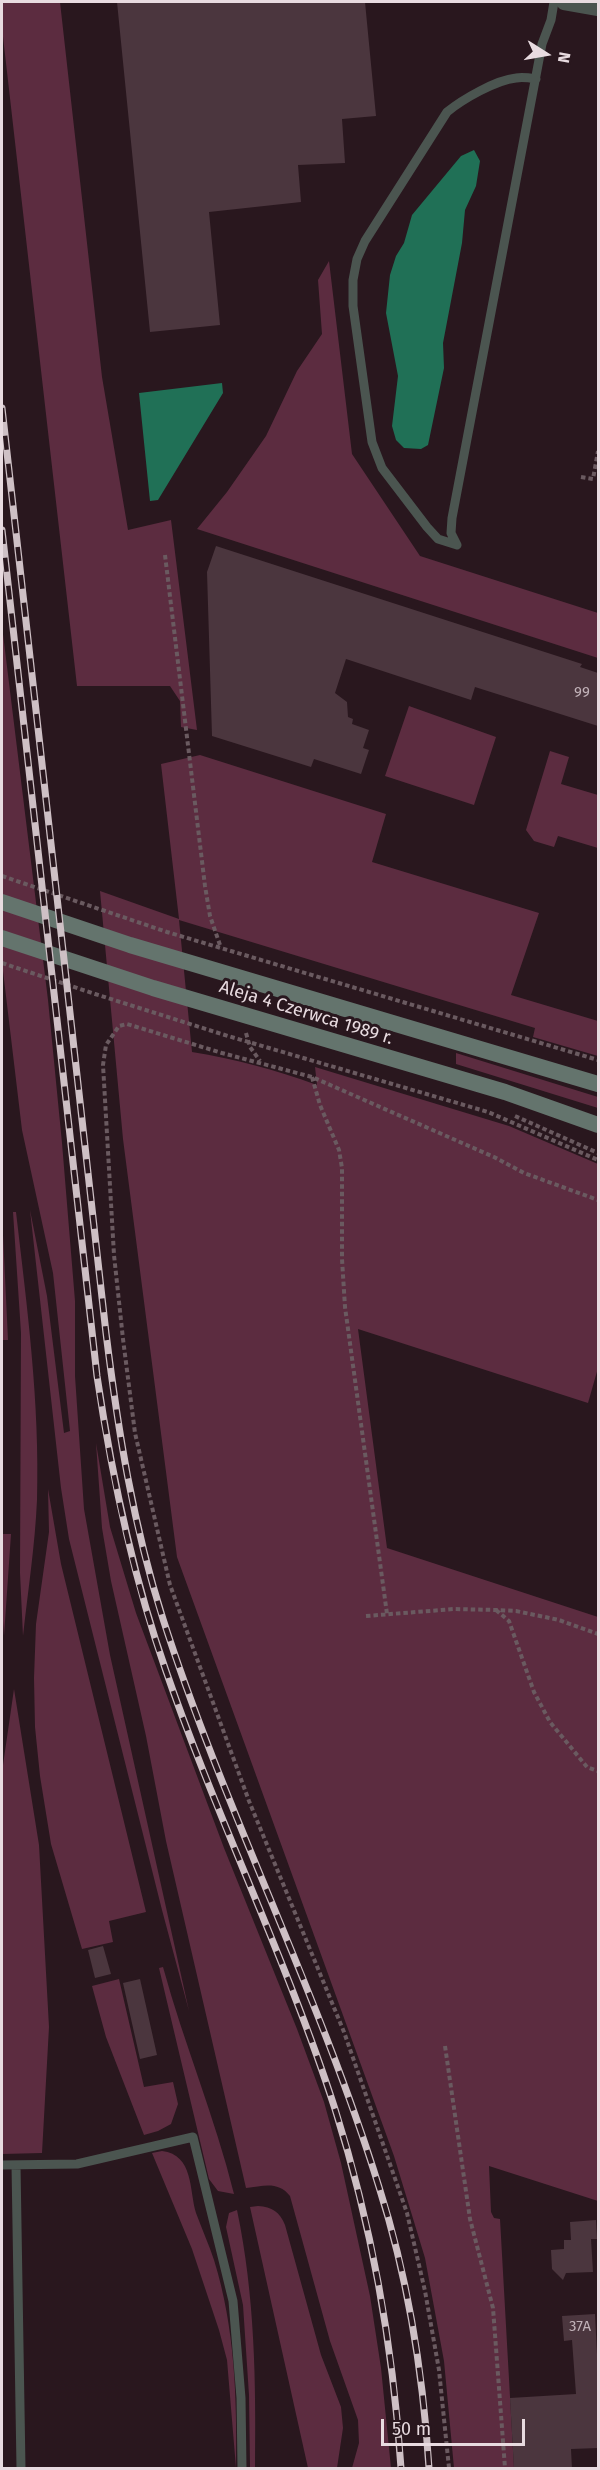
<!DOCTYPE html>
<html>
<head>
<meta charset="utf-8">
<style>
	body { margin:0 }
	#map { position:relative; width:600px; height:2470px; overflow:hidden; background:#29171e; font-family:"Fira Sans",sans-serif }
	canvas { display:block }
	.frame { position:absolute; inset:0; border:3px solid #e8dbe0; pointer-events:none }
	.north { position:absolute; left:516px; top:24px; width:60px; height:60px; -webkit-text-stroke:4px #29171e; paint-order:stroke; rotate:101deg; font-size:16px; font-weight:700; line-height:24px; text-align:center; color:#e8dbe0 }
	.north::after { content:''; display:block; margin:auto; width:21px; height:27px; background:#e8dbe0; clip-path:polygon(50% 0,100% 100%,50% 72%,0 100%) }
	.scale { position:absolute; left:381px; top:2419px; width:144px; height:27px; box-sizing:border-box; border:3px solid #e8dbe0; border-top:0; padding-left:8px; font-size:18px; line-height:21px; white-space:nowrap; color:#e8dbe0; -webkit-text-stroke:4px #29171e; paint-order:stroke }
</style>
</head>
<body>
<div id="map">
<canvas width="600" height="2470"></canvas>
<div class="frame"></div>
<div class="north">N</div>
<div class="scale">50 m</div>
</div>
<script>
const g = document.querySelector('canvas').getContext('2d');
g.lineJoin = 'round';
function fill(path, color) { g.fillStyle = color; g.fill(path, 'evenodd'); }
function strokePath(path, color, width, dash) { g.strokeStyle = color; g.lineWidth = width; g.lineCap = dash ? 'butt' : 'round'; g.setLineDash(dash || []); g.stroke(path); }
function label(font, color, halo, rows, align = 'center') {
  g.font = font + ' "Fira Sans",sans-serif'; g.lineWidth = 6; g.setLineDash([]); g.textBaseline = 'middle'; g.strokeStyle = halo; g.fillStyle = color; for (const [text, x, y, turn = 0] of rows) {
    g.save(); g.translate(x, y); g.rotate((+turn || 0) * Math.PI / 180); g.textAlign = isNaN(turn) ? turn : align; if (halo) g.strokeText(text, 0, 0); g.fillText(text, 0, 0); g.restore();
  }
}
fill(new Path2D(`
	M2,2H60L102,377L128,530L171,520L197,730L181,727L180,701L170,686H77L2,28Z
	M329,261L352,454L420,556L598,613V658L197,529L227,492L266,436L297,371L322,334L318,280Z
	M2,626L48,1000L62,1143L75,1301V1376L84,1509L110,1655L189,2011L162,1910L69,1539L61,1488L30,1210L47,1296L64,1433L70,1431L53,1273L22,1130L3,971Z
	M409,706L496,737L474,805L385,776Z
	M550,751L569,757L561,784L598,795V848L558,836L554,847L534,841L526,830Z
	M200,755L386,814L372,862L539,913L511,995L598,1021V1056L533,1037L535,1028L179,920L192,1052C235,1059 276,1070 317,1085L315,1067L509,1126L598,1164V1368L588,1403L358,1329L387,1548L598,1617V2201L489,2166L491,2212L494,2218L500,2219L514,2468H454L444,2361L425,2258L394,2156L177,1557L123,1139L100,891L179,919L161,764Z
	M456,1053L598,1097V1108L456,1064Z
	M13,1212H16C27,1307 40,1403 37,1500C35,1545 28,1591 23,1636L20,1573L21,1333Z
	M2,1214L8,1340H2Z
	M96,1443L110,1527L136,1613L224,1848L297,2029L324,2102L341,2163L370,2296L381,2368L391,2468H352L359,2443L358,2420L330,2341L290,2196C278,2181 264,2186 246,2188L166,1841L146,1736L111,1581L102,1528Z
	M48,1489L61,1564L146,1912L109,1921L113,1942L82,1949L51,1844L40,1776L35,1727L34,1678L36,1624L49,1532Z
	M2,1534H11L4,1636L2,1605Z
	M14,1689L39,1845L49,2027L42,2153L2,2154V1772Z
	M163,1967C184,2044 215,2117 234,2194L218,2191L209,2179L159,1968Z
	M119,1979L144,2087L173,2082L178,2104L171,2124L158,2131L144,2135L106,2037L92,1986Z
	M162,2151C194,2155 189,2190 196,2213C202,2229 209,2245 214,2260C235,2328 237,2398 236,2468L227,2360L219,2330L192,2249L152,2153Z
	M258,2206C272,2207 280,2212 285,2225L321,2355L341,2407L343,2428L337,2468H308L250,2207Z
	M237,2210C255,2296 256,2381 255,2468H250V2466L249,2395L243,2305L226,2227L229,2213Z`), '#5c2c40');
fill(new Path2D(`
	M474,150L480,161L476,186L465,210L462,243L443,343L444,368L428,445L421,449L404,448L396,440L392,426L398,376L386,313L390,275L396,256L404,243L412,215L461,156Z
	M222,383L223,393L158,500L150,501L139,393Z`), '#207056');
fill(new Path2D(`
	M117,2H365L376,116L342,119L345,163L298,165L301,202L209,212L220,325L150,332Z
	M216,546L582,664L580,667L598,673V726L475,687L471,700L346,659L335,693L347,702L348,717L353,719L352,724L369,730L363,748L369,750L361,774L314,759L311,767L212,736L207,572Z
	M103,1946L111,1974L95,1978L88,1950Z
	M140,1979L157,2055L140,2059L123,1983Z
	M596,2220L597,2239H591L593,2272L566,2273L563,2280L552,2269L551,2250L564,2249V2240H571L570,2222Z
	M595,2314L598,2374V2448L571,2449L572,2469H514L510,2398L576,2394L572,2340L564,2341L562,2316Z`), '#4b363e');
strokePath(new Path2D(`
	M581,477L593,479L598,451
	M165,555L205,886L210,916L221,948
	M2,876L167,932L598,1060
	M2,963L95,994L228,1036L488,1112L598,1160
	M246,1033L250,1047L260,1061
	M312,1077L320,1105L339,1150L342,1168V1259L345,1307L387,1614
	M515,1116L598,1153
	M496,1610L509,1621L534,1692L550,1722L587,1767L598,1771
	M366,1616L454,1609L496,1610L516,1611L559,1620L598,1634
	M445,2046L470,2219L493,2308L505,2468
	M449,2468L439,2370L425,2291L407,2213L344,2032L249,1801L170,1585L135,1433L123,1339L114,1255L103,1065L106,1045L119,1026L127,1024L222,1053L312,1077L494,1157L524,1173L598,1200`), '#6a5a60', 4, [4.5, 3]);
strokePath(new Path2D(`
	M457,545L438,539L427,527L382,468L372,442L353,306V280L357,259L365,241L447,112C463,99 496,80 516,78C522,77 530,78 536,79
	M457,545L451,533L452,518L542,44L551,20L554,2
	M2,2165L77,2164L193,2137L233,2301L241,2398L242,2468
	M16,2165L21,2468`), '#4b5550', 9);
strokePath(new Path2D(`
	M564,2L598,8`), '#4b5550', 16);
strokePath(new Path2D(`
	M2,902L130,945L598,1084
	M2,938L153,988L505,1092L598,1125`), '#64746d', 16);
const rail = new Path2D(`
	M2,408L106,1333C118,1430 133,1525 163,1619C225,1812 319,1993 379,2187C408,2278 423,2373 429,2468
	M2,530L97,1376C112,1477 132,1574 166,1671C217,1819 287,1960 335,2109C372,2226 393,2346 401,2468`);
strokePath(rail, '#cec0c5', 7);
strokePath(rail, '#29171e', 4.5, [14]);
label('15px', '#c1b2b8', null, [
	["99",582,693],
	["37A",580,2327]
]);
label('18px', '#e8dbe0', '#29171e', [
	["Aleja 4 Czerwca 1989 r.",306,1013,17]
]);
</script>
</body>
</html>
